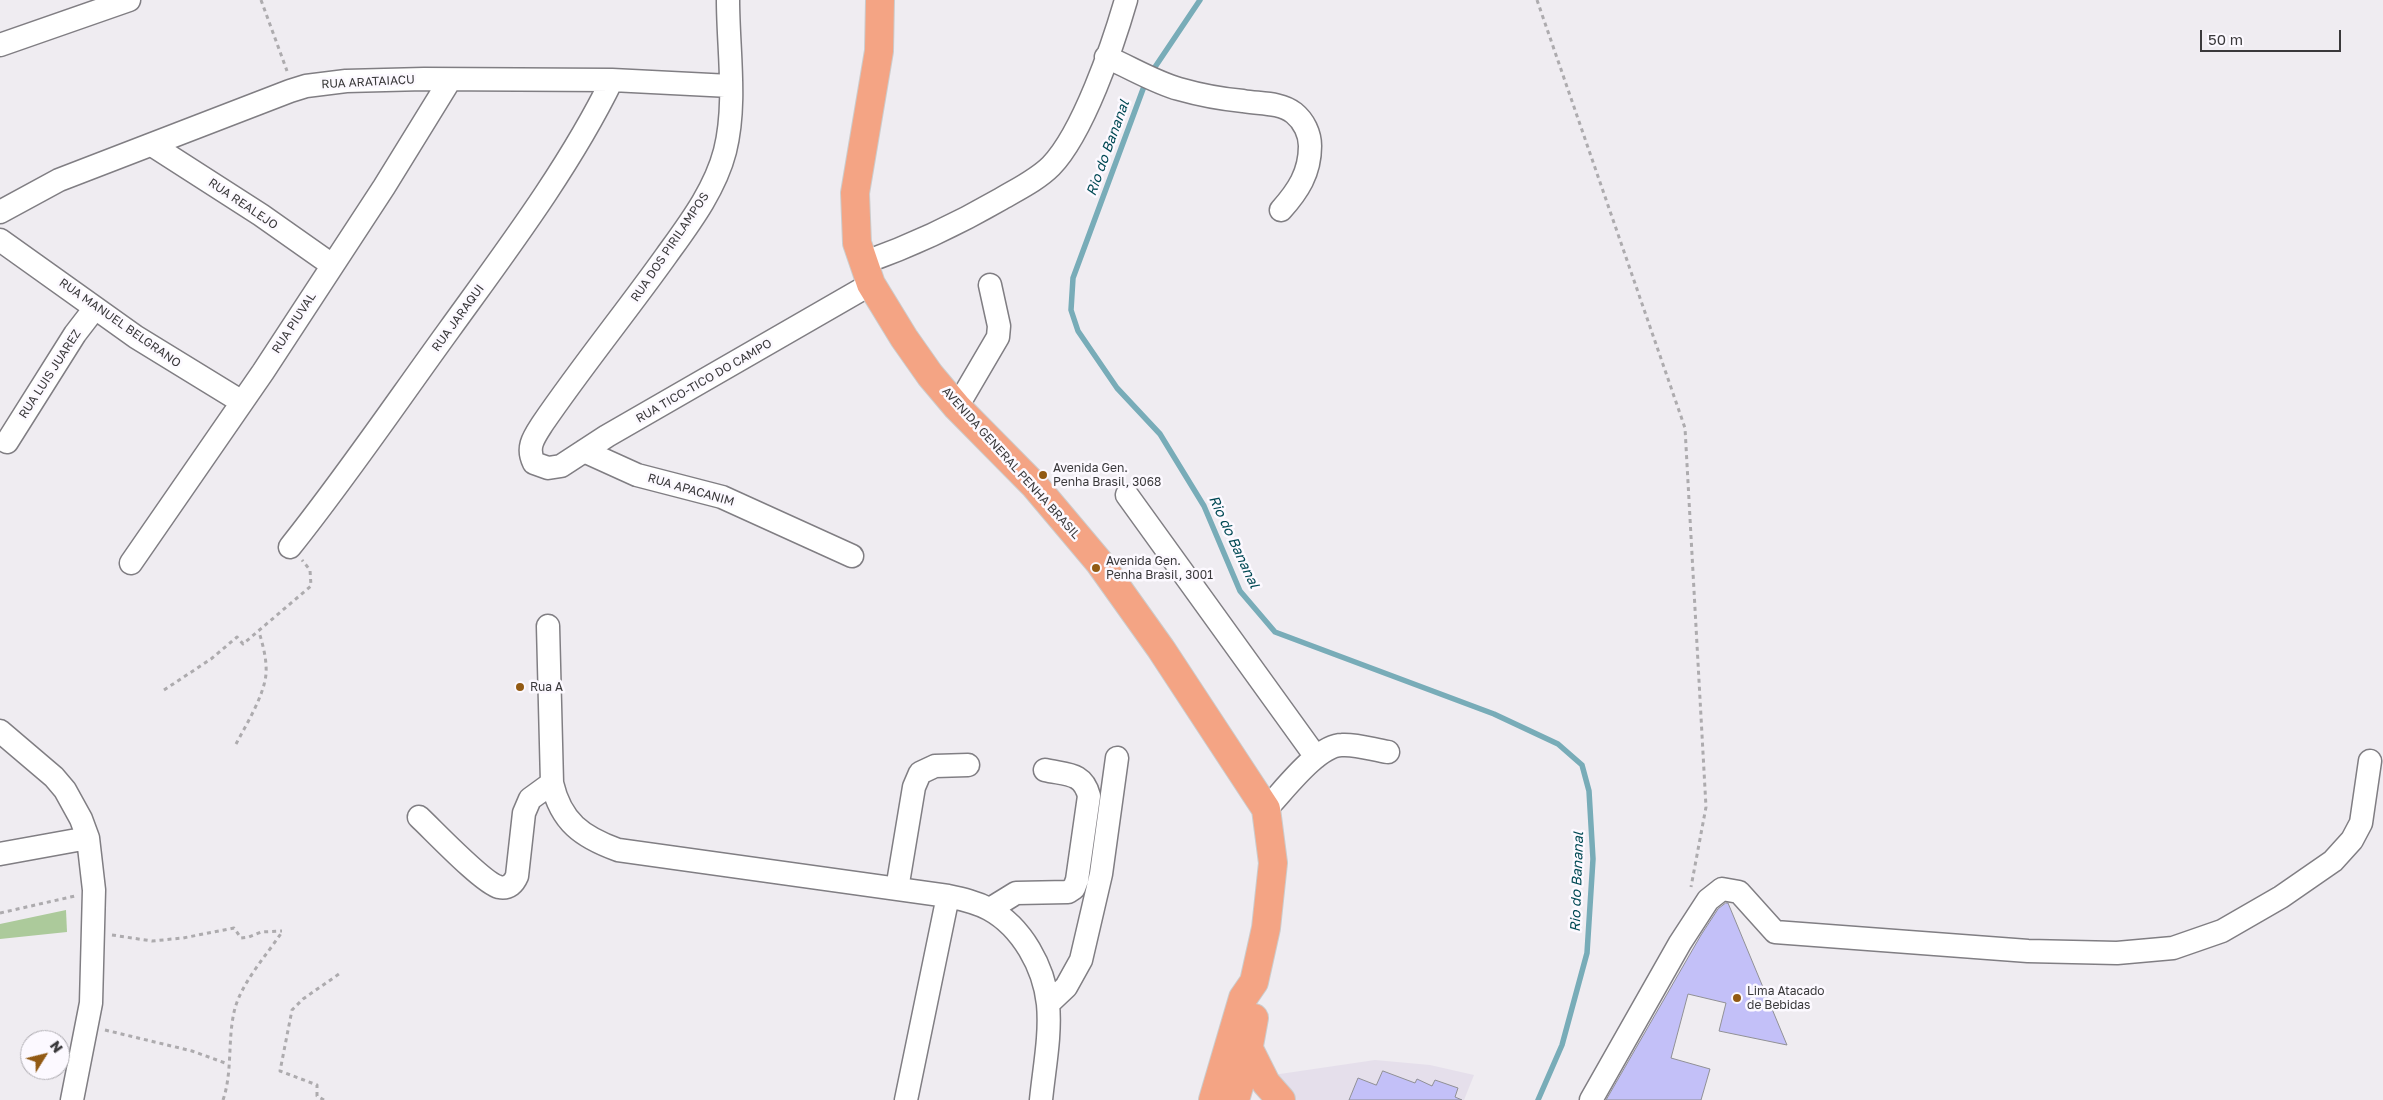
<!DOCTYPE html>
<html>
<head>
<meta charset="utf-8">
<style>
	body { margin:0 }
	#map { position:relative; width:2383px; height:1100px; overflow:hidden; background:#efecf1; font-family:"Golos Text",sans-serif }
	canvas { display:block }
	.north { position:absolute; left:20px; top:1030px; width:50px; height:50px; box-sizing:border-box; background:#fcf9ff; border:1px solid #aeacb1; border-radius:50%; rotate:54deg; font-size:14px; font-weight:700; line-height:20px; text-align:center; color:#3a393b }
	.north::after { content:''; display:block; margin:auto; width:18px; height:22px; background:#925a13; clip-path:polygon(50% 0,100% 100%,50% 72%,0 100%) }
	.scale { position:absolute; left:2200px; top:30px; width:141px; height:22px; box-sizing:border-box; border:2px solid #3a393b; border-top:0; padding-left:6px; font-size:15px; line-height:18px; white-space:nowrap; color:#3a393b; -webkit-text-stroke:4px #fcf9ff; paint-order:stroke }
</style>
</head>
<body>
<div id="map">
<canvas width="2383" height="1100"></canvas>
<div class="north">N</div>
<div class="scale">50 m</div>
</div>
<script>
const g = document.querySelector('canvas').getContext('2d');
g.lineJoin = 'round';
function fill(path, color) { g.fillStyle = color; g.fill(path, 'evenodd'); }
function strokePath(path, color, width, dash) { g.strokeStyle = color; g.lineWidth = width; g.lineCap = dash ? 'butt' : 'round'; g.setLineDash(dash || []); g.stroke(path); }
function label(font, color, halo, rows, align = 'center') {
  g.font = font + ' "Golos Text",sans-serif'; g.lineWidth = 5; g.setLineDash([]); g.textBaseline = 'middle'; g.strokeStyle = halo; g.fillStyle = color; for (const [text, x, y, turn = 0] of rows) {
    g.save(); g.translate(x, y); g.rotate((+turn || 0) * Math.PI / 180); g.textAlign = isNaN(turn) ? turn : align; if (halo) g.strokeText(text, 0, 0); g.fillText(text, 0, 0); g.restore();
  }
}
fill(new Path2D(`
	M1375,1060L1430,1065L1474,1075L1464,1100H1294L1273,1075Z`), '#e5dfeb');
fill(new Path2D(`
	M66,910L67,932L0,939V924Z`), '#acca9b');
strokePath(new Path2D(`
	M1151,73L1200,0
	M1146,81L1073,278L1071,310L1078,331L1117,388L1160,434L1204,506L1240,591L1275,632L1494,714L1558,744L1582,765L1589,791L1593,859L1587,953L1562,1045L1538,1100`), '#78acb8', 5.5);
const building = new Path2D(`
	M1726,903H1728L1787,1045L1719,1031L1726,1003L1688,994L1671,1058L1710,1069L1701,1100H1606L1701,935L1718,909Z
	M1383,1071L1415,1083L1417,1079L1432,1086L1435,1080L1458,1088L1455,1097L1462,1100H1349L1358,1078L1376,1085Z`);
fill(building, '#c3c0f8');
strokePath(building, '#909095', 1);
const minor = new Path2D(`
	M728,0C728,49 737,103 725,151C715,190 689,224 666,256C626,312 582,366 543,423C534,437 526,447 534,463L548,468L561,466L607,436L871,284
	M0,45L129,0
	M1106,57C1130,67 1154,82 1179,89C1200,95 1221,99 1243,101C1259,104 1280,102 1294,113C1304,121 1310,134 1310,146C1310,173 1298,191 1281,210
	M152,145L261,215L332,265
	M0,212L59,180L290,91L306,86L346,81L424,79L612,80L730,86
	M0,240L136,337L242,402
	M863,263C911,246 956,225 1001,199C1018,189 1037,180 1051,166C1083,133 1113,45 1126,0
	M957,407L998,337L999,326L990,285
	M7,442L75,334L95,308
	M584,451L637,475L722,497L852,556
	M1127,495L1316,757
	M290,547C346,477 396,403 449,330C506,251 569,168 612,80
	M131,563L263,372L384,187L450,80
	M548,626L552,783C561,822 582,837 618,850L948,896C962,899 976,902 989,909C1022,927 1044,967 1048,1004C1051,1035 1044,1069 1041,1100
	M0,731L54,777L65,790L81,819L88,838L94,890L91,1003L72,1100
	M1266,809C1283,792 1317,745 1342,745C1357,744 1374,750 1388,752
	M419,817C434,831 483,883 499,887C509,889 514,883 517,876L524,813L530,799L552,783
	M0,854L88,838
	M897,889L914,787L920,773L935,766L968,765
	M990,909L1016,893L1068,892L1074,888L1077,880L1089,796C1083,772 1067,775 1045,770
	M1048,1004L1066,987L1081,960L1101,874L1117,758
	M906,1100L948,896
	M1591,1100L1680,943L1708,900L1722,889L1739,892L1775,932L2028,951L2117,953L2173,948L2222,931L2281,897L2333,861L2352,840L2361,823L2370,761`);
const major = new Path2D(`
	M880,0L879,51L855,193L857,243L871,284L904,338L930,375L957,407L1035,486L1099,562L1161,649L1266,809L1273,863L1266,928L1254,982L1243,998L1213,1100
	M1248,1047L1266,1083L1281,1100
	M1235,1100L1246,1062L1254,1018`);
strokePath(minor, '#807e83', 25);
strokePath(major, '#ccc', 30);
strokePath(new Path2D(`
	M261,0L287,71
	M1537,0L1685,428L1706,807L1691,887
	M164,690L211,659L237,637L243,644L311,586L310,570L302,560
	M236,744C246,725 264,696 266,674C267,660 263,645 259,632
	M0,913L75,896
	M112,935L152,941L183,938L234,928L241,938L249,937L261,932L282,931
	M105,1030L192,1051L228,1064
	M223,1100C233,1071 227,1039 235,1008C243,981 266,956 282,932
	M324,1100L317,1096V1085L280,1071L292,1010L303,999L339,974`), '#adabae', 3, [4, 4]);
strokePath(minor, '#fff', 22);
strokePath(major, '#f4a484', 28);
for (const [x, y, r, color] of [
	[1043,475,5,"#925a13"],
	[1096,568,5,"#925a13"],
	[520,687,5,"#925a13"],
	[1737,998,5,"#925a13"]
]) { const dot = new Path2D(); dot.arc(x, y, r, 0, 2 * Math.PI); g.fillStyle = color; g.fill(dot); strokePath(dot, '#fcf9ff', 2); }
label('12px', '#3a393b', '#fcf9ff', [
	["RUA ARATAIACU",368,82,-3],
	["RUA REALEJO",243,204,34],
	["RUA DOS PIRILAMPOS",670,247,-56],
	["RUA JARAQUI",458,318,-54],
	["RUA MANUEL BELGRANO",120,323,35],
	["RUA PIUVAL",294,323,-57],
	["RUA LUIS JUAREZ",50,374,-57],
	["RUA TICO-TICO DO CAMPO",704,381,-30],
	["AVENIDA GENERAL PENHA BRASIL",1011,463,48],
	["RUA APACANIM",691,490,16]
]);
label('12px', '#3a393b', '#fcf9ff', [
	["Avenida Gen.",1053,468],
	["Penha Brasil, 3068",1053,482],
	["Avenida Gen.",1106,561],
	["Penha Brasil, 3001",1106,575],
	["Rua A",530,687],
	["Lima Atacado",1747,991],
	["de Bebidas",1747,1005]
], 'left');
label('italic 14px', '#014954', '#fcf9ff', [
	["Rio do Bananal",1108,148,-70],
	["Rio do Bananal",1234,542,65],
	["Rio do Bananal",1577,882,-88]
]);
</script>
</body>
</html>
